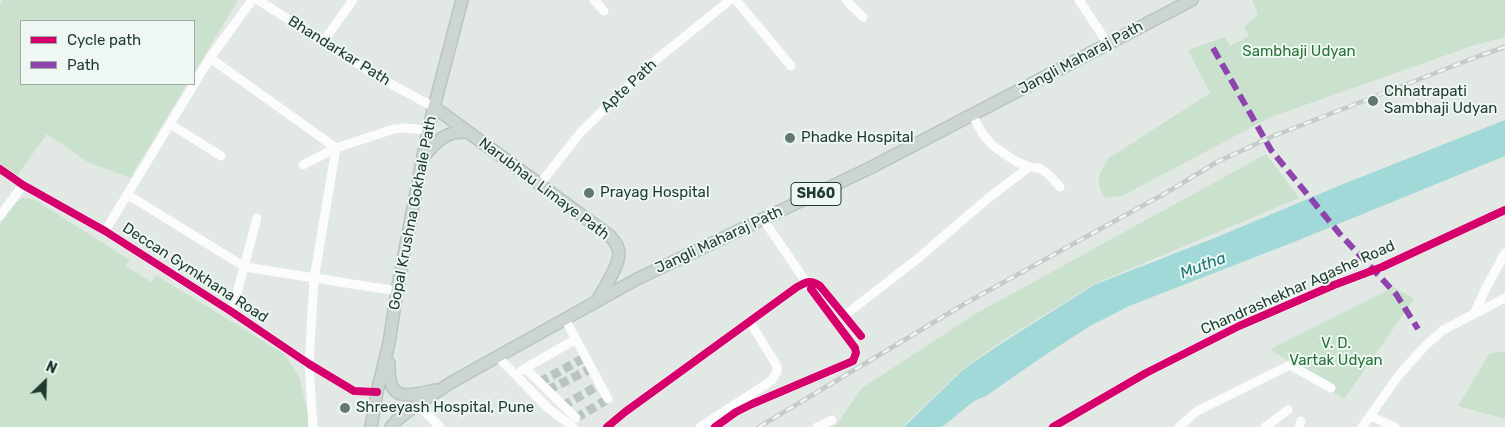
<!DOCTYPE html>
<html>
<head>
<meta charset="utf-8">
<style>
	body { margin:0 }
	#map { position:relative; width:1505px; height:427px; overflow:hidden; background:#e2e8e4; font-family:Rubik,sans-serif }
	canvas { display:block }
	.legend { position:absolute; left:20px; top:20px; width:175px; height:65px; box-sizing:border-box; background:#eff7f2; border:1px solid #9caca4; margin:0; padding:6px 9px; list-style:none; font-size:15px; color:#1f3b2f }
	.legend li { display:flex; align-items:center; gap:10px; height:25px }
	.legend b { width:25px; border:1px solid #9caca4 }
	.north { position:absolute; left:20px; top:357px; width:50px; height:50px; -webkit-text-stroke:4px #eff7f2; paint-order:stroke; rotate:24deg; font-size:14px; font-weight:700; line-height:20px; text-align:center; color:#1f3b2f }
	.north::after { content:''; display:block; margin:auto; width:18px; height:22px; background:#1f3b2f; clip-path:polygon(50% 0,100% 100%,50% 72%,0 100%) }
</style>
</head>
<body>
<div id="map">
<canvas width="1505" height="427"></canvas>
<ul class="legend">
<li><b style="height:6px;background:#d6006c"></b>Cycle path</li>
<li><b style="height:6px;background:#8e44ad"></b>Path</li>
</ul>
<div class="north">N</div>
</div>
<script>
const g = document.querySelector('canvas').getContext('2d');
g.lineJoin = 'round';
function fill(path, color) { g.fillStyle = color; g.fill(path, 'evenodd'); }
function strokePath(path, color, width, dash) { g.strokeStyle = color; g.lineWidth = width; g.lineCap = dash ? 'butt' : 'round'; g.setLineDash(dash || []); g.stroke(path); }
function label(font, color, halo, rows, align = 'center') {
  g.font = font + ' Rubik,sans-serif'; g.lineWidth = 4; g.setLineDash([]); g.textBaseline = 'middle'; g.strokeStyle = halo; g.fillStyle = color; for (const [text, x, y, turn = 0] of rows) {
    g.save(); g.translate(x, y); g.rotate((+turn || 0) * Math.PI / 180); g.textAlign = isNaN(turn) ? turn : align; if (halo) g.strokeText(text, 0, 0); g.fillText(text, 0, 0); g.restore();
  }
}
fill(new Path2D(`
	M3,0H238L194,73V21H21V84H187L130,178L88,162L47,134L16,177L0,166V4Z
	M1252,0H1505V37L1472,46L1271,117L1122,196L1105,198C1095,180 1098,175 1109,158L1210,93L1188,50L1225,37L1230,46L1249,36L1244,27L1258,14Z
	M1266,154L1299,198L1094,284L999,343L964,368L902,427H832L837,424L862,388L977,313Z
	M22,198H28L35,200L130,260L126,266L151,282L156,275L284,354L299,376L311,427H0V224L13,205Z
	M1394,287L1414,299L1344,399L1270,349Z
	M1505,351V419L1458,406L1489,354Z`), '#cae2cd');
fill(new Path2D(`
	M1505,120V156L1294,242L1129,306L1090,326L1042,357L986,396L974,401L942,427H904L964,369L999,345L1094,285L1217,237L1341,185Z`), '#a0d9d7');
strokePath(new Path2D(`
	M540,382L586,357
	M548,390L592,368
	M563,406L601,384
	M576,418L608,399`), '#bbc5c0', 9, [9, 4.5]);
const major = new Path2D(`
	M434,107L610,236C614,241 619,246 619,253C619,267 604,288 597,301
	M424,156C438,140 445,131 468,132
	M389,363C388,402 404,397 435,390
	M371,427L377,392L389,343L397,291L428,130L462,0
	M391,427L397,420L412,408L452,382L637,279L870,168L1192,0`);
strokePath(major, '#bbc5c0', 14);
strokePath(new Path2D(`
	M258,0L385,81L434,107
	M594,0L604,11
	M736,0L791,66
	M846,0L863,17
	M1079,0L1108,44
	M323,42L353,0
	M210,58L336,148
	M973,116L982,133L992,145L1015,161L1029,167L1039,168L1047,173L1060,187
	M170,124L221,156
	M303,165L336,148L394,129L405,128L428,130
	M0,169L23,185L105,231L232,312L309,364L354,391L377,392
	M539,185L581,132L619,95L651,64L730,0
	M128,195L245,267L397,291
	M0,216L23,185
	M105,231L210,58L252,0
	M232,312L257,218
	M1474,314L1486,288L1505,253
	M845,315L916,260L986,200L1029,167
	M565,319L608,399
	M497,356L549,409L573,427
	M525,368L576,418
	M522,370L576,339
	M418,405L440,427
	M1370,416L1395,427
	M313,427L309,364L314,279L336,148
	M607,427L625,412L797,287C806,282 811,279 820,286L861,336
	M700,427L771,381L777,372V366L750,322
	M715,427L736,412L752,404L853,361L856,353L855,348L806,282L763,219
	M817,427L832,420
	M1053,427L1146,373L1239,326L1334,285L1382,267L1505,210
	M1179,427L1197,411L1290,365L1331,388
	M1265,427L1288,410
	M1299,427L1301,421
	M1362,427L1399,375L1425,346L1443,330L1505,298`), '#fbfcfb', 9);
strokePath(major, '#ccd5d1', 11);
const rail = new Path2D(`
	M759,427L966,303L1171,190L1217,162L1271,137L1479,56L1505,47`);
strokePath(rail, '#c6cac8', 4.5);
strokePath(rail, '#eff7f2', 2.5, [8]);
strokePath(new Path2D(`
	M1213,48L1271,150L1339,233L1396,294L1418,329`), '#8e44ad', 6, [12, 6]);
strokePath(new Path2D(`
	M0,169L23,185L105,231L232,312L309,364L354,391L377,392
	M607,427L625,412L797,287C806,282 811,279 820,286L861,336
	M715,427L736,412L752,404L853,361L856,353L855,348L811,289
	M1053,427L1146,373L1239,326L1334,285L1382,267L1505,210`), '#d6006c', 8);
for (const [x, y, r, color] of [
	[1373,101,6,"#63786e"],
	[790,138,6,"#63786e"],
	[589,193,6,"#63786e"],
	[345,408,6,"#63786e"]
]) { const dot = new Path2D(); dot.arc(x, y, r, 0, 2 * Math.PI); g.fillStyle = color; g.fill(dot); strokePath(dot, '#eff7f2', 2); }
for (const [x, y, w] of [
	[816,194,50]
]) { const box = new Path2D(); box.roundRect(x - w / 2, y - 11.5, w, 23, 4); g.fillStyle = '#eff7f2'; g.fill(box); strokePath(box, '#1f3b2f', 1); }
label('bold 14px', '#1f3b2f', null, [
	["SH60",816,194]
]);
label('15px', '#1f3b2f', '#eff7f2', [
	["Bhandarkar Path",339,51,32],
	["Jangli Maharaj Path",1081,58,-28],
	["Apte Path",629,86,-43],
	["Narubhau Limaye Path",544,189,37],
	["Gopal Krushna Gokhale Path",413,213,-79],
	["Jangli Maharaj Path",719,240,-25],
	["Deccan Gymkhana Road",195,273,33],
	["Chandrashekhar Agashe Road",1298,288,-24]
]);
label('15px', '#287339', '#eff7f2', [
	["Sambhaji Udyan",1299,52],
	["V. D.",1336,344],
	["Vartak Udyan",1336,361]
]);
label('15px', '#1f3b2f', '#eff7f2', [
	["Chhatrapati",1384,92],
	["Sambhaji Udyan",1384,109],
	["Phadke Hospital",801,138],
	["Prayag Hospital",600,193],
	["Shreeyash Hospital, Pune",356,408]
], 'left');
label('italic 16px', '#187878', '#eff7f2', [
	["Mutha",1203,266,-21]
]);
</script>
</body>
</html>
